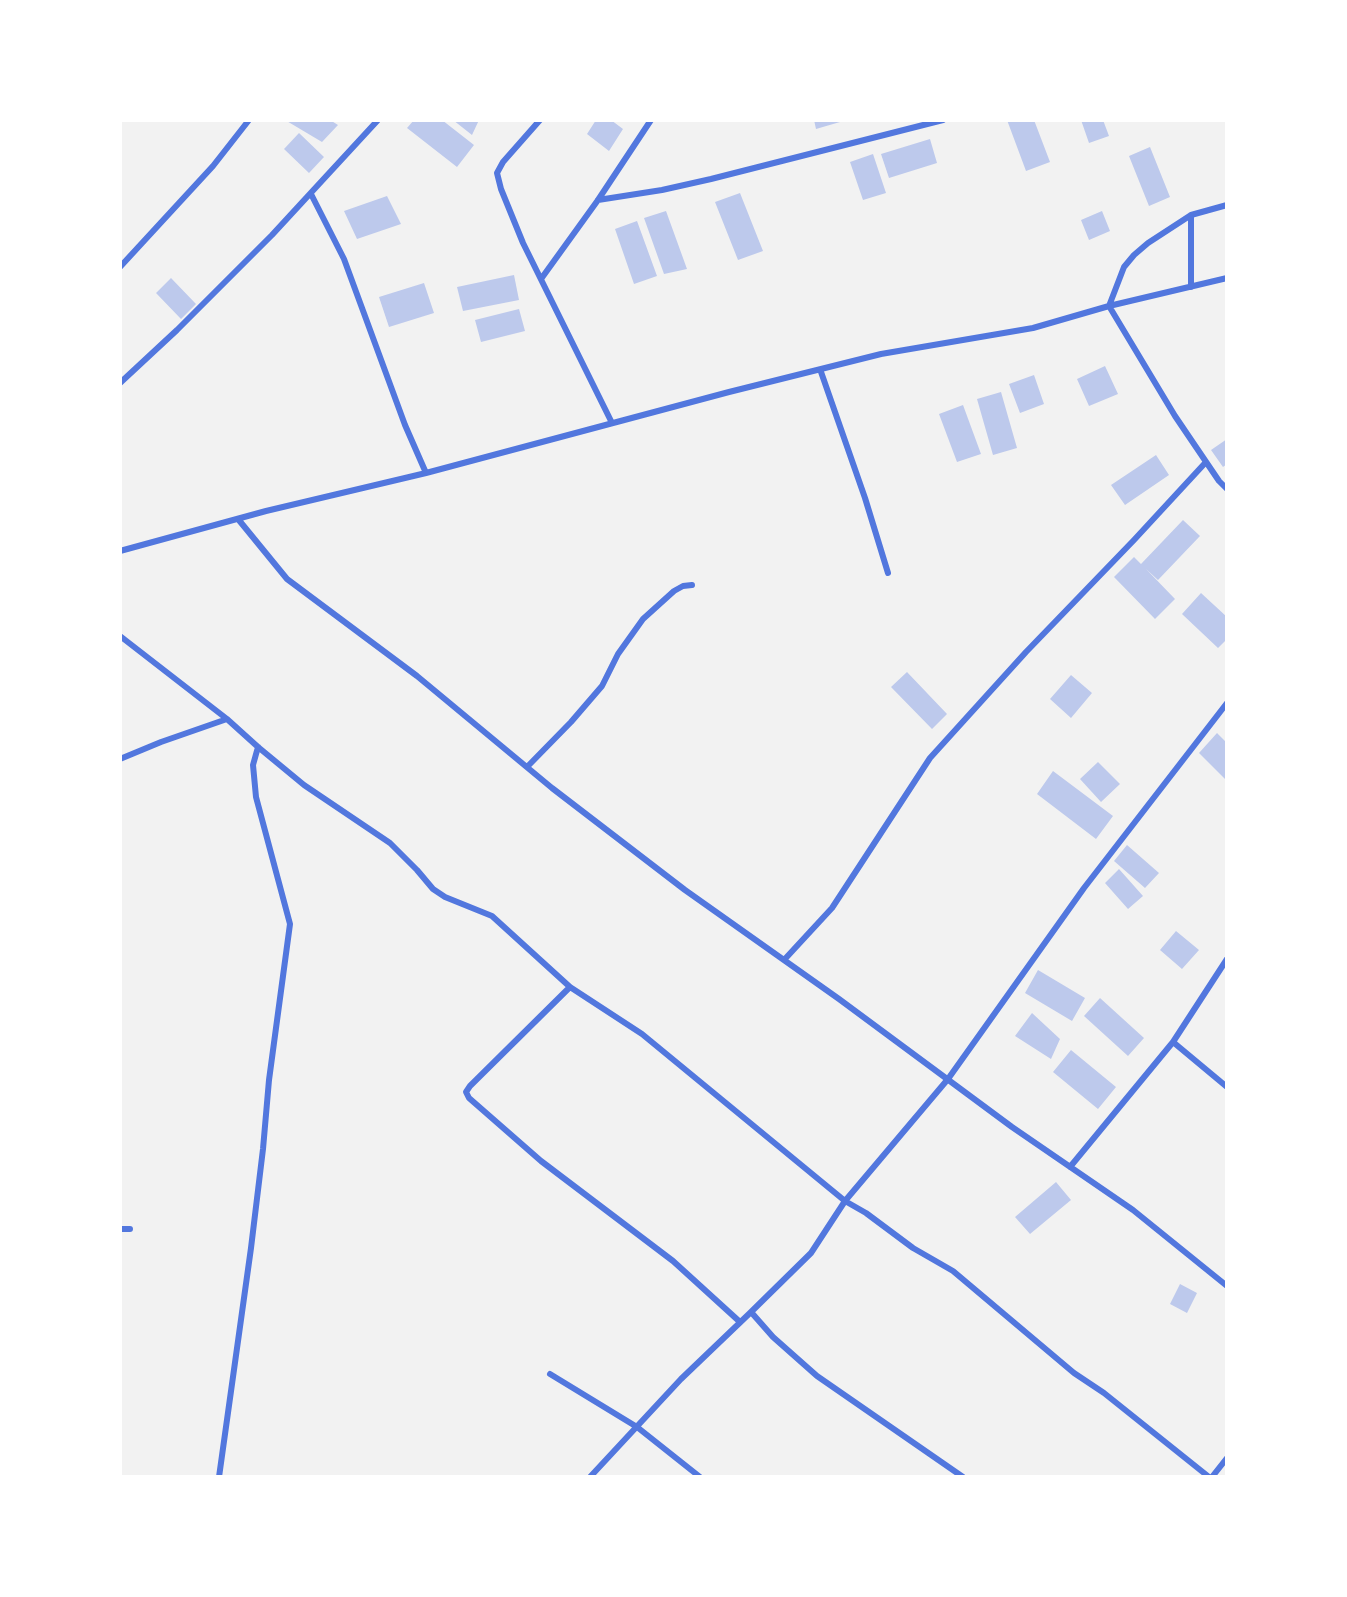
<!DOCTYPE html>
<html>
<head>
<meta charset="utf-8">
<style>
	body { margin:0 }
	#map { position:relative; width:1347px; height:1597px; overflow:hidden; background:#f2f2f2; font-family:"Fira Sans",sans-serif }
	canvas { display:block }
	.frame { position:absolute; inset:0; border:122px solid #fff; pointer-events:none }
</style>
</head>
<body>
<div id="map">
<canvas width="1347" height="1597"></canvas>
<div class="frame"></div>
</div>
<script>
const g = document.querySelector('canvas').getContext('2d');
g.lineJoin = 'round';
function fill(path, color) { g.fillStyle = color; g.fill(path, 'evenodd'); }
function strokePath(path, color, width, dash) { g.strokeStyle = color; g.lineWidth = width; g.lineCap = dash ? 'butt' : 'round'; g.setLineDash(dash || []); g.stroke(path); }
fill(new Path2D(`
	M285,120H330L338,125L322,142Z
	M414,120H442L474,145L457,167L407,128Z
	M453,120H479L472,135Z
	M596,120H611L623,129L609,151L587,134Z
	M814,120H840V122L816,129Z
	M1007,120H1034L1050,162L1026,171Z
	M1081,120H1103L1109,136L1089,143Z
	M299,133L324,157L309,173L284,149Z
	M930,139L937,163L889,178L881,154Z
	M1150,147L1170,197L1149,206L1129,156Z
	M873,154L886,193L863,200L850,162Z
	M740,193L763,251L738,260L715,202Z
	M387,196L401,224L357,239L344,211Z
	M666,211L687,269L664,274L644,218Z
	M1102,211L1110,231L1089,240L1081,220Z
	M637,221L657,276L634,284L615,229Z
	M514,275L519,300L463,311L457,287Z
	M171,278L196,304L181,319L156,293Z
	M424,283L434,313L389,327L379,297Z
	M519,309L525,331L481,342L475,320Z
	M1105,366L1118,394L1089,406L1077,379Z
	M1034,375L1044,404L1020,413L1009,384Z
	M1001,392L1017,448L993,455L977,399Z
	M963,405L981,454L957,462L939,414Z
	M1227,439V464L1223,467L1211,450Z
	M1156,455L1169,475L1125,505L1111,485Z
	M1183,520L1200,536L1158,580L1146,569L1175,599L1155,619L1114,577L1134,557L1141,564Z
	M1201,593L1227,617V639L1218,648L1182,614Z
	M907,672L947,714L932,729L891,687Z
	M1071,675L1092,693L1071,718L1050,699Z
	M1217,733L1227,743V781L1199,753Z
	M1098,762L1120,784L1101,802L1080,779Z
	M1053,771L1113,816L1096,839L1037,794Z
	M1127,845L1159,873L1145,888L1114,861Z
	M1119,869L1143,896L1128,909L1105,883Z
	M1176,931L1199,950L1182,969L1160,950Z
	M1038,970L1085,998L1072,1021L1025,993Z
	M1100,998L1144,1038L1128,1056L1084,1016Z
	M1032,1013L1060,1039L1051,1059L1015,1036Z
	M1071,1050L1116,1087L1098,1109L1053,1072Z
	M1056,1182L1071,1200L1030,1234L1015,1217Z
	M1180,1284L1197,1293L1187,1313L1170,1304Z`), '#bdc9ec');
strokePath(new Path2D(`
	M540,120L503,162L497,173L501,189L523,243L612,423
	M311,194L344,259L405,425L426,473
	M598,200L662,190L711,179L943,120
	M1227,205L1191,215L1148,243L1134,255L1124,267L1109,306L1175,416L1219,481L1227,489
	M1191,215V287
	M120,267L213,166L249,120
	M541,279L598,200L651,120
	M820,369L865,498L888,573
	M120,383L177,330L272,235L378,120
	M238,519L287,579L417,676L552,788L685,890L839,999L1012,1127L1133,1210L1227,1286
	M120,551L266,511L426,473L729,392L881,354L1033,328L1109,306L1227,278
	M120,636L227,719L258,747L304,785L390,843L417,870L433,889L445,897L492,916L570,987L642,1034L845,1201L866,1213L913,1248L953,1271L1074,1373L1104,1393L1209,1477
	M120,759L161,742L227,719
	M527,767L571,722L602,686L618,654L643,619L674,591L683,586L692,585
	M784,960L832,908L930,758L1026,652L1134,540L1206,462
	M570,987L470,1086L466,1092L469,1098L541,1161L673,1261L740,1322
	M1173,1042L1227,1087
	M1070,1167L1173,1042L1227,959
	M120,1229H130
	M751,1312L811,1253L845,1201L948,1079L1084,888L1227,703
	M550,1374L637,1427L700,1477
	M219,1477L251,1248L263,1149L269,1080L290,924L256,797L253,765L258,747
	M590,1477L681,1379L751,1312L773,1337L817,1376L963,1477
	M1212,1477L1227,1458`), '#5277de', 6);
</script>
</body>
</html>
